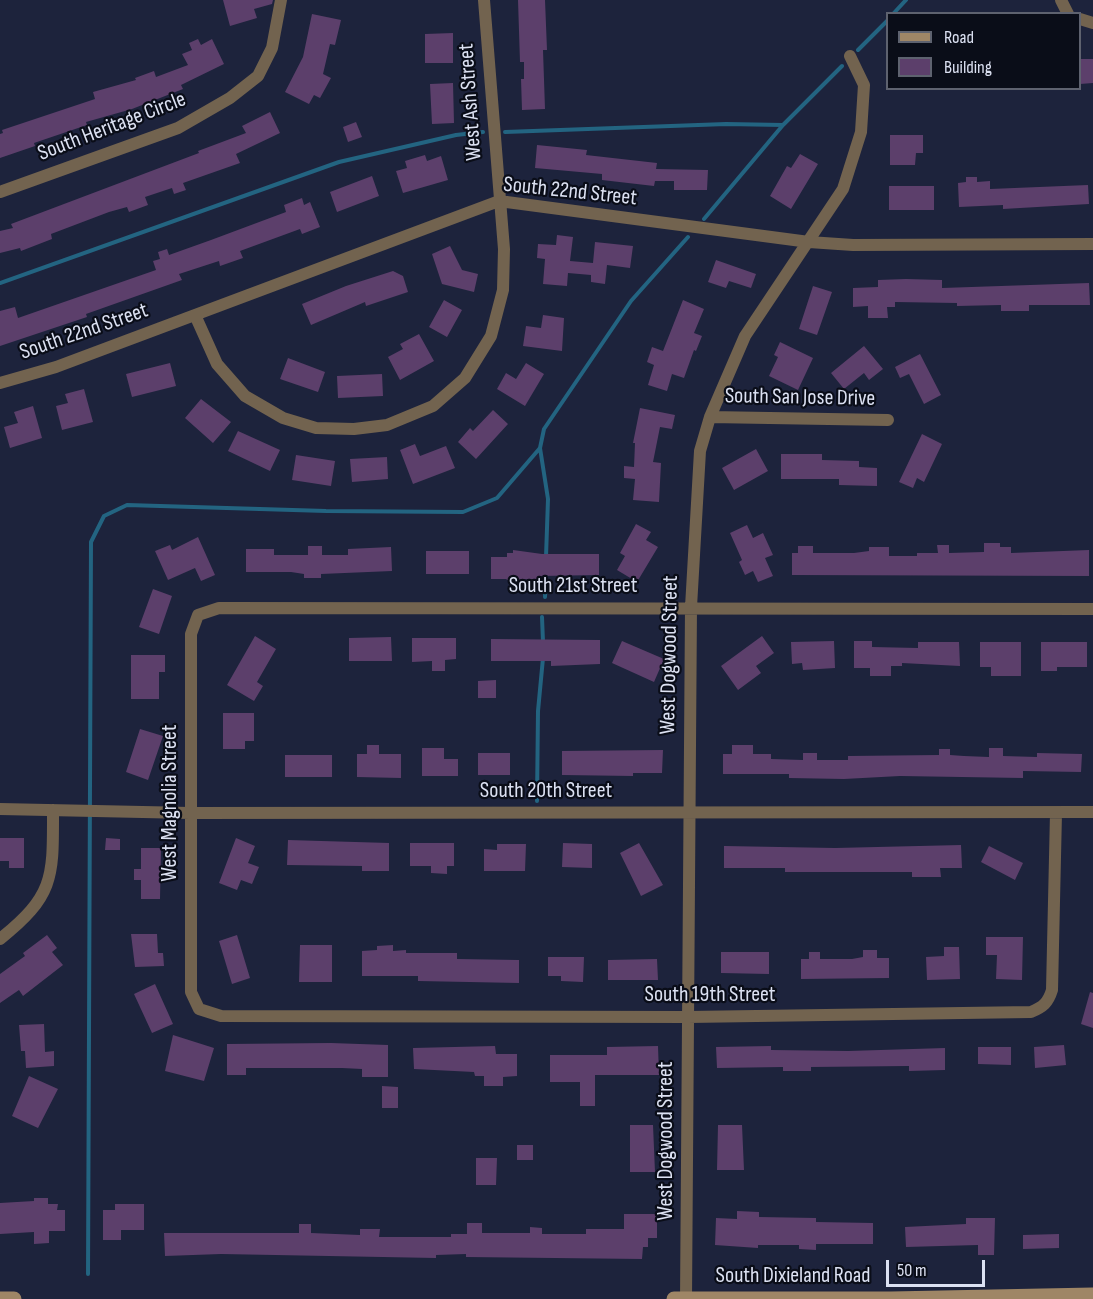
<!DOCTYPE html>
<html>
<head>
<meta charset="utf-8">
<style>
	body { margin:0 }
	#map { position:relative; width:1093px; height:1299px; overflow:hidden; background:#1d233c; font-family:"Sofia Sans Condensed",sans-serif }
	canvas { display:block }
	.legend { position:absolute; left:886px; top:12px; width:195px; height:78px; box-sizing:border-box; background:#0a0d18; border:2px solid #5e626f; margin:0; padding:8px 10px; list-style:none; font-size:18px; color:#dce1f2 }
	.legend li { display:flex; align-items:center; gap:12px; height:30px }
	.legend b { width:30px; border:2px solid #5e626f }
	.scale { position:absolute; left:886px; top:1260px; width:99px; height:27px; box-sizing:border-box; border:3px solid #dce1f2; border-top:0; padding-left:8px; font-size:18px; line-height:21px; white-space:nowrap; color:#dce1f2; -webkit-text-stroke:4px #0a0d18; paint-order:stroke }
</style>
</head>
<body>
<div id="map">
<canvas width="1093" height="1299"></canvas>
<ul class="legend">
<li><b style="height:8px;background:#9f8666"></b>Road</li>
<li><b style="height:16px;background:#5c3f6b"></b>Building</li>
</ul>
<div class="scale">50 m</div>
</div>
<script>
const g = document.querySelector('canvas').getContext('2d');
g.lineJoin = 'round';
function strokePath(path, color, width, dash) { g.strokeStyle = color; g.lineWidth = width; g.lineCap = dash ? 'butt' : 'round'; g.setLineDash(dash || []); g.stroke(path); }
function fill(path, color) { g.fillStyle = color; g.fill(path, 'evenodd'); }
function label(font, color, halo, rows, align = 'center') {
  g.font = font + ' "Sofia Sans Condensed",sans-serif'; g.lineWidth = 4.5; g.setLineDash([]); g.textBaseline = 'middle'; g.strokeStyle = halo; g.fillStyle = color; for (const [text, x, y, turn = 0] of rows) {
    g.save(); g.translate(x, y); g.rotate((+turn || 0) * Math.PI / 180); g.textAlign = isNaN(turn) ? turn : align; if (halo) g.strokeText(text, 0, 0); g.fillText(text, 0, 0); g.restore();
  }
}
strokePath(new Path2D(`
	M893,14L906,0
	M858,50L888,20
	M505,132L726,124L783,125
	M704,219L783,125L842,66
	M0,283L339,162L456,135L483,132
	M540,448L548,499L546,557
	M545,597L546,573
	M542,617L543,642
	M537,801L538,711L543,658
	M88,1274L91,542L104,516L127,505L326,511L463,512L497,498L540,448L544,429L631,301L688,237`), '#236481', 4);
fill(new Path2D(`
	M223,0H273L272,4L254,9L257,18L230,26Z
	M518,0H545L547,50H543L545,109L522,110L521,79H524V62H520Z
	M312,14L341,20L335,45L330,44L323,74L331,78L320,98L314,95L309,104L285,92L303,57Z
	M453,33V63H425V34Z
	M198,39L201,45L212,39L224,64L181,85L183,89L132,109L86,122L87,125L34,143L35,146L0,158V134L3,133L2,130L95,99L93,92L136,80L135,78L154,71L156,77L188,65L182,54L192,50L189,43Z
	M1080,59H1093V83L1080,84Z
	M453,83L454,123L432,124L430,84Z
	M270,112L280,133L236,154L240,163L183,183L186,190L174,194L172,188L145,197L148,205L129,212L127,207L109,212L51,234L52,239L21,251L20,248L0,253V231L13,228L11,224L199,153L198,151L246,133L242,126Z
	M356,122L362,137L348,142L343,127Z
	M890,135H923V153H916L915,165H890Z
	M537,145L587,150L586,155L657,163L656,169L708,170L707,190H674V181H655L654,186L602,180V174L535,168Z
	M800,154L818,164L791,209L770,196L787,166L791,168Z
	M425,155L427,161L441,156L448,180L403,193L396,171L407,168L405,161Z
	M372,176L379,196L337,212L330,192Z
	M966,177H977V182L990,181V189L1088,185L1089,204L1003,209V205L959,207L958,183L966,182Z
	M889,186H934V210H889Z
	M302,198L304,205L310,202L320,227L302,234L300,229L240,251L243,258L220,266L219,261L179,274L182,280L86,314L87,317L0,346V311L15,307L18,318L156,270L153,261L160,259L158,252L167,249L169,255L211,240L286,212L284,205Z
	M557,235L573,237L570,261L593,263L595,242L633,246L630,268L607,265L605,284L591,282V275L568,273L567,286L543,284L545,259L537,258L538,244L556,245Z
	M450,246L462,270L478,274L474,292L442,284L432,254Z
	M716,260L756,274L751,288L729,281L726,288L708,282Z
	M393,271L403,276L408,292L366,306L365,302L311,325L302,304L346,286Z
	M906,279L942,280V288L1089,283L1090,305H1029V311H1001V305L957,306V303L895,302V307H887L888,318H868V306L853,307V288L878,287V280Z
	M813,286L832,292L817,335L799,329Z
	M444,300L462,310L447,337L429,327Z
	M683,300L704,309L694,333L702,336L696,351L694,350L684,378L672,374L667,391L648,385L654,365L647,362L652,347L663,351Z
	M543,315L564,318L562,351L523,346L526,326L541,328Z
	M419,334L434,361L400,380L388,357L403,349L400,344Z
	M780,342L813,358L798,390L769,376L778,357L774,355Z
	M864,346L883,369L869,380L864,373L844,389L831,373Z
	M920,354L941,395L924,404L909,374L900,378L895,367Z
	M288,358L325,372L318,392L280,379Z
	M170,363L176,386L132,397L126,374Z
	M526,363L544,374L525,406L497,389L506,373L516,379Z
	M382,374L383,396L338,398L337,376Z
	M84,389L93,422L62,430L56,406L68,403L65,394Z
	M201,399L231,422L213,443L185,418Z
	M33,406L42,438L10,448L4,427L18,423L14,412Z
	M640,408L675,415L672,429L660,427L653,462L661,463L659,502L633,500L635,479L624,478V466L634,467L635,443H633Z
	M493,410L508,424L476,459L458,442L470,428L473,431Z
	M238,431L280,450L270,471L228,451Z
	M922,434L942,444L924,482L917,478L913,488L899,482Z
	M415,444L420,456L446,446L455,468L413,484L400,450Z
	M756,449L768,471L734,490L722,468Z
	M781,454H822V460L859,461V467L877,468V486L839,485V479H781Z
	M296,455L335,461L331,486L292,480Z
	M387,457L388,479L352,482L350,459Z
	M636,524L651,532L646,540L658,547L637,582L617,570L625,556L620,553Z
	M747,525L753,538L763,533L773,555L765,558L773,576L758,582L753,571L745,575L739,562L742,560L730,533Z
	M198,537L215,575L201,581L195,568L168,580L155,551L170,545L172,550Z
	M984,543H1000V547H1011V553L1089,550V576L792,575V553H798V546H813V553H854L869,551V547H889V556H917V553H938L937,545H949V553L984,552Z
	M308,546H322V555H348V549L391,547L392,571L321,574V578H304V574L291,572H246V549H274V555H308Z
	M513,550L542,554H599V575L541,576V580L521,579L513,584L506,579H491V557H507V553H513Z
	M426,551H469V574H426Z
	M153,589L172,596L159,634L139,627Z
	M255,636L276,649L257,682L263,686L254,701L227,685Z
	M762,636L774,653L756,666L761,673L738,690L721,666Z
	M391,637L392,661H349V638Z
	M412,638H456V659L445,660V671H432V661L412,662Z
	M491,639L600,640V664L551,666V661H491Z
	M622,641L664,659L654,682L612,663Z
	M834,641L835,668L803,670L802,663L792,664L791,642Z
	M854,641H872V647L918,648V642H959L960,666L902,663V666H891V676H870V668H854Z
	M980,642H1021V676H991V667H980Z
	M1041,642H1087V667H1057V671H1041Z
	M131,655H165V672H159V699H131Z
	M496,680V698H478V681Z
	M223,713H254V741H245V749H223Z
	M140,729L163,736L148,780L126,772Z
	M367,745H379V754H401V778L357,777V754H367Z
	M732,745H753V754H771V759L803,760V753H817V760H848V756L939,755V749H950V755L964,756L989,757V748H1003V756L1037,757V753L1082,754L1081,772L1023,771V778L900,776L844,779L789,778V774H723V754H732Z
	M422,748H444V759H458V776H422Z
	M663,750L662,773H633V776L562,775V751Z
	M478,753H510V775H478Z
	M285,755H332V777H285Z
	M0,838H24V868H9V861H0Z
	M106,838L120,839V850H105Z
	M236,838L255,846L248,863L259,867L252,884L241,880L237,890L219,883Z
	M288,840L389,843V871H362V866L287,865Z
	M410,843H454V866H447V874L431,873V866H410Z
	M563,843L592,844V868L562,867Z
	M639,843L663,885L641,896L620,853Z
	M497,844H526L525,871H484V849L497,850Z
	M961,845L962,868H940L941,877H912V872H785V868H724V846L835,848Z
	M989,846L1023,863L1015,880L981,862Z
	M141,848H161L160,899H141V880H134V869H141Z
	M131,934H157L158,953H163L164,966L135,967Z
	M47,935L57,948L52,952L63,965L23,996L19,990L0,1003V974L25,956L23,953Z
	M237,935L250,978L232,984L219,941Z
	M986,937H1023L1022,980L996,979L997,955H986Z
	M300,945H332V982H299Z
	M393,945V951L406,950V953H457V959L519,960V983L418,981V976H362V951L377,950V946Z
	M944,947H959L960,979L927,980L926,957L944,956Z
	M863,950H877V958H889V978L801,979V959H809V952H820V959H852L863,957Z
	M721,952H769V974L721,973Z
	M548,957H584L583,982L561,981V976H548Z
	M657,959L658,980H608V960Z
	M155,984L173,1024L152,1033L134,994Z
	M1090,992L1093,993V1028L1081,1024Z
	M44,1024L45,1052L54,1051V1066L26,1068L25,1051H21L19,1025Z
	M173,1035L214,1048L204,1081L165,1071Z
	M331,1043L388,1045V1077H362V1069L342,1068H246V1075H227V1044Z
	M1064,1045L1066,1065L1035,1068L1034,1047Z
	M495,1046L496,1054H517V1076L503,1077V1086H484V1076H475L474,1072L414,1069L413,1048Z
	M658,1046L659,1075H595V1106H580V1082H550V1055H607V1047Z
	M771,1046V1050L848,1051L945,1048V1070L909,1071V1066L811,1067V1071H783V1067L717,1068L716,1047Z
	M978,1047H1011V1065L978,1064Z
	M29,1076L58,1089L38,1128L12,1116Z
	M382,1086L398,1087V1108H382Z
	M630,1125H653L655,1172H630Z
	M718,1125H742L744,1170H717Z
	M517,1145H533V1160H517Z
	M476,1158H497L496,1185H476Z
	M34,1198H48V1204H58L57,1210H65V1231H49V1243L34,1244V1232L0,1234V1203L34,1201Z
	M115,1204H144V1230H121V1240H103V1210H115Z
	M737,1211L759,1212V1217L816,1218V1222L873,1223V1244H816V1250L799,1249V1245H758V1248L715,1245L716,1218L737,1219Z
	M624,1214H657V1238H648V1247H643L642,1259L466,1257V1254L436,1255V1258L221,1254L165,1256L164,1233H299V1224H311V1233L360,1235V1229H380L379,1237H451V1234H467V1223H482V1233H530V1227L542,1228V1234H586V1229H624Z
	M966,1218H995L994,1255H978V1245L906,1247L905,1227L966,1224Z
	M1059,1234V1248L1023,1249V1235Z`), '#5c3f6b');
strokePath(new Path2D(`
	M1061,0L1068,14
	M1080,19L1093,23
	M0,192L178,128L230,98L258,76L272,48L281,0
	M195,315L217,364L245,396L283,418L316,428L354,429L387,425L433,406L465,378L491,336L503,290L504,249L484,0
	M0,383L56,367L499,201L809,242L853,245L1093,244
	M710,417L888,420
	M0,809L190,813L1093,812
	M1056,813L1052,990C1048,1003 1043,1007 1031,1012L688,1017L221,1016L199,1009L191,992V634L198,615L219,608L1093,609
	M0,939C55,895 53,877 53,810
	M686,1299L691,607L700,451L710,417L745,336L843,189L861,132L864,85L850,56`), '#72634f', 12);
strokePath(new Path2D(`
	M0,1299H14
	M674,1299H891L1093,1295`), '#9f8666', 15);
label('22px', '#dce1f2', '#0a0d18', [
	["West Ash Street",471,102,-94],
	["South Heritage Circle",112,127,-21],
	["South 22nd Street",570,192,6],
	["South 22nd Street",84,332,-19],
	["South San Jose Drive",800,398,1],
	["South 21st Street",573,586],
	["West Dogwood Street",670,655,-89],
	["South 20th Street",546,791],
	["West Magnolia Street",170,803,-90],
	["South 19th Street",710,995],
	["West Dogwood Street",666,1141,-90],
	["South Dixieland Road",793,1276]
]);
</script>
</body>
</html>
